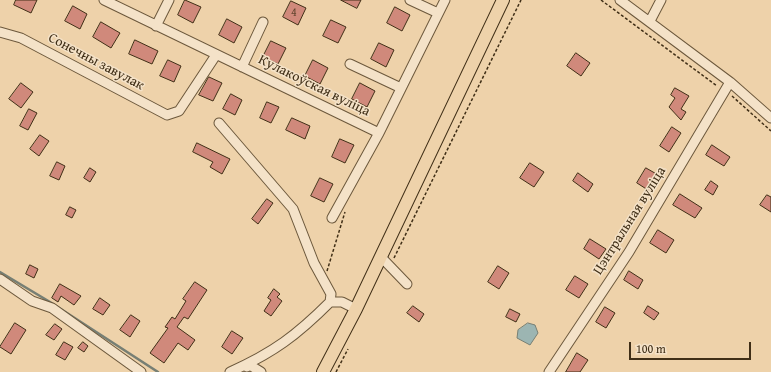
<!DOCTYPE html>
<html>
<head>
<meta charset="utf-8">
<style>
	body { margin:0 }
	#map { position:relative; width:771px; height:372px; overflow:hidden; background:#eed2aa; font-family:"Gentium Book Plus",serif }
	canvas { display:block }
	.scale { position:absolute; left:629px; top:342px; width:122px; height:18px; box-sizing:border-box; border:2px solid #402f17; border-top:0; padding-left:5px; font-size:12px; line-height:14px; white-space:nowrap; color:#402f17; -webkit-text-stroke:3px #f4e2c8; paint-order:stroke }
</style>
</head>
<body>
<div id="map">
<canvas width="771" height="372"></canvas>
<div class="scale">100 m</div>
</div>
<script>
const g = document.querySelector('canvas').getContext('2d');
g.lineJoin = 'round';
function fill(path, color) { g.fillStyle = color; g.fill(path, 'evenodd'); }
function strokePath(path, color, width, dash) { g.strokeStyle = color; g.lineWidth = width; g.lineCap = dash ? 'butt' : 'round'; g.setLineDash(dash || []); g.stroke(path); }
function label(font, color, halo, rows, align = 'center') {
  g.font = font + ' "Gentium Book Plus",serif'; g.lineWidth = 3; g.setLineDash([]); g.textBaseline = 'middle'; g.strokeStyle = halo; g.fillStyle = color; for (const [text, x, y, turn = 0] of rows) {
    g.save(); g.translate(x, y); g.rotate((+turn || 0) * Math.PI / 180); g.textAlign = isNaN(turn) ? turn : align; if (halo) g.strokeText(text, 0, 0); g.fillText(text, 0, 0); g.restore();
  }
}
const water = new Path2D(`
	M528,323L535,325L538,333L530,345L517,338L518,330Z`);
fill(water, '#9cb5b2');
strokePath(water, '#777f74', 1);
strokePath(new Path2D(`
	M0,272L50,302L158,372`), '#777f74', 2.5);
const building = new Path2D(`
	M16,0H37L31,13L14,5Z
	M185,0L201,7L193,23L178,15Z
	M341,0H361L357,8Z
	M291,1L306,8L298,25L283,17Z
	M73,6L87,14L80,29L65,21Z
	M395,7L410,15L402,31L387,23Z
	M227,19L242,27L234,43L219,35Z
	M331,20L346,27L338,43L323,36Z
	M101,22L120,33L111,48L93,37Z
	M135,40L158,51L152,64L129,54Z
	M271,41L286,48L278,64L263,57Z
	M379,43L394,50L386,67L371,59Z
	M576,53L590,63L581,76L567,66Z
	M168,60L181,66L174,82L160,76Z
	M313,60L328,68L320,84L305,76Z
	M209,77L222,83L213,101L199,95Z
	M21,83L33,92L21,108L9,99Z
	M360,83L375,91L367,107L352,99Z
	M675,88L689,96L681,109L686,112L681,120L669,107L675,98L671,95Z
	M231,94L242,100L235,115L223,109Z
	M267,102L279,107L271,123L260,118Z
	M29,109L37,113L28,130L20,126Z
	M292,118L310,126L305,139L286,130Z
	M672,127L681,133L669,152L660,146Z
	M40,135L49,141L39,156L30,149Z
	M340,139L354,145L345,163L332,157Z
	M197,143L230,159L222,174L210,167L213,162L193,152Z
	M712,145L730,157L724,166L706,155Z
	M57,162L65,166L59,180L50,176Z
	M530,163L544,172L534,187L520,178Z
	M90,168L96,172L90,182L84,178Z
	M646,168L660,176L651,192L637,183Z
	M578,173L593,184L588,192L573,181Z
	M320,178L333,184L324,202L311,196Z
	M711,181L718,186L713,195L705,190Z
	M680,194L702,208L695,218L673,205Z
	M767,195L771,197V212L760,205Z
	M267,199L273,203L258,224L252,219Z
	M70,207L76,210L72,218L66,215Z
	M658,230L674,240L666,253L650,243Z
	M590,239L606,249L599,259L584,249Z
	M30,265L38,269L34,278L26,274Z
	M498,266L509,273L499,289L488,282Z
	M629,271L643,280L638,289L624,280Z
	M575,276L588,284L579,298L566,290Z
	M195,282L207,290L188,319L184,317L177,327L195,340L188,350L178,343L164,363L150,353L168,328L165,327L172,317L175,319L186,301L183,299Z
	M60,284L81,296L74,305L61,296L58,302L52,298Z
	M274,289L280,294L277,297L282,301L271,316L264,311L271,300L268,298Z
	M100,298L110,305L103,315L93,309Z
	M413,306L424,314L419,322L407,313Z
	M648,306L659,313L654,320L644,313Z
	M605,307L615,313L606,328L596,322Z
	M510,309L520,314L516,322L506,317Z
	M131,315L140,321L130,337L120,330Z
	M15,323L26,330L11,354L0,347Z
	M55,324L62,329L54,340L46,335Z
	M232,331L243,338L232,354L222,347Z
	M64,342L73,347L65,360L56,355Z
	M83,342L88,346L84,352L78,348Z
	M577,353L588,360L580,372H566Z`);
fill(building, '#d0897b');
strokePath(building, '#402f17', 1);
const minor = new Path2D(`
	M104,0L379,133
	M410,0L438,13
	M620,0L730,82L771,118
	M650,21L661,0
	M156,26L169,0
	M0,32L21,38L167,115L179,111L216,55
	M350,64L401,88
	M242,67L263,22
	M219,123L293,209L314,263L331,294L330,302C297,335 273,353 230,372
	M332,218L379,133L445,0
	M381,257L407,284
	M0,279L32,301L52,308L141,372
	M330,302H342L356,309
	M247,367L248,364L261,372
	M549,372L629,252L730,82`);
const major = new Path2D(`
	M323,372L356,309L503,0`);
strokePath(minor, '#6c583c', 11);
strokePath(major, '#402f17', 14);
strokePath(new Path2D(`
	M601,0L717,86
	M732,96L771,131
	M394,258L521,0
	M327,271L345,212
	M336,372L348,349`), '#402f17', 1.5, [3, 2]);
strokePath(minor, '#f4e2c8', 9);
strokePath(major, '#eed2aa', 12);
label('12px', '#644630', null, [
	["4",294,13]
]);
label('14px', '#402f17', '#f4e2c8', [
	["Сонечны завулак",96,62,28],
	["Кулакоўская вуліца",314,86,26],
	["Цэнтральная вуліца",630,221,-58]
]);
</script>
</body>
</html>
